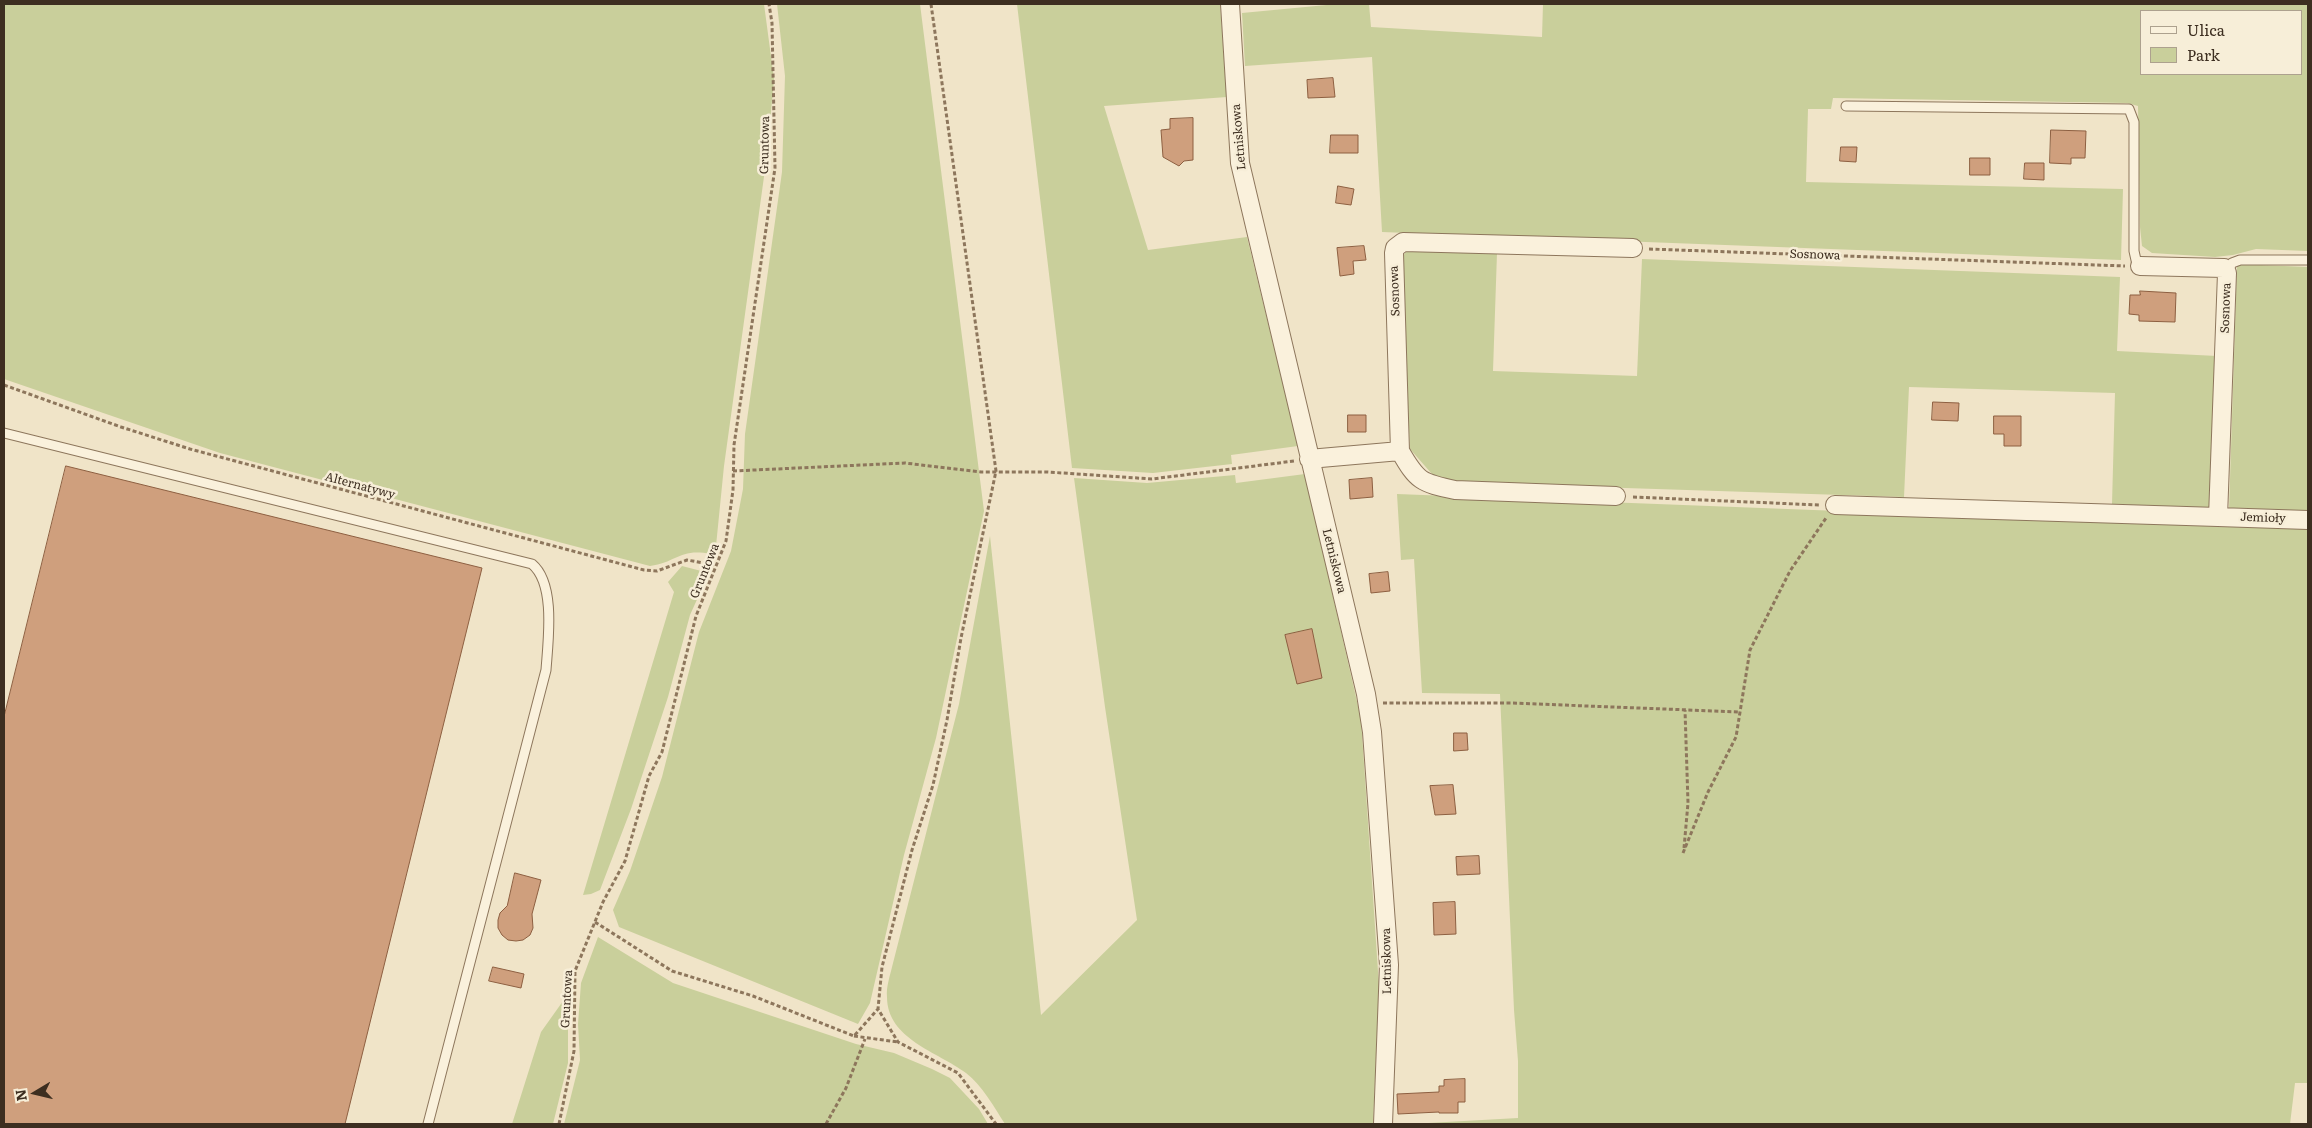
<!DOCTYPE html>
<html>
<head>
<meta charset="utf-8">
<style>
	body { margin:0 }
	#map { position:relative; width:2312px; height:1128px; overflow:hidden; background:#f0e4c8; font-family:Literata,serif }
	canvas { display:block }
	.frame { position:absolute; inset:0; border:5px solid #3d2e20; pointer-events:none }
	.legend { position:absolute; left:2140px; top:10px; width:162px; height:65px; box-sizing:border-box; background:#f7eed8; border:1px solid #ada18e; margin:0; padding:6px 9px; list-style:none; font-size:15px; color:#3d2e20 }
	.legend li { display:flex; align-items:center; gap:10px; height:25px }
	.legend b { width:25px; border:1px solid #ada18e }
	.north { position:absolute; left:10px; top:1068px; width:50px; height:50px; -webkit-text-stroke:4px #f7eed8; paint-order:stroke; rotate:261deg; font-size:14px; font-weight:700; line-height:20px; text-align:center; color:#3d2e20 }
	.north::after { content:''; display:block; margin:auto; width:18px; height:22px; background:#3d2e20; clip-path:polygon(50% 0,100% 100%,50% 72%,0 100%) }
</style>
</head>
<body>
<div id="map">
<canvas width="2312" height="1128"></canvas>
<div class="frame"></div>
<ul class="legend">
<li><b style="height:6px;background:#faf1dc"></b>Ulica</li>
<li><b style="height:14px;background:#c9cf9b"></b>Park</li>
</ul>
<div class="north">N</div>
</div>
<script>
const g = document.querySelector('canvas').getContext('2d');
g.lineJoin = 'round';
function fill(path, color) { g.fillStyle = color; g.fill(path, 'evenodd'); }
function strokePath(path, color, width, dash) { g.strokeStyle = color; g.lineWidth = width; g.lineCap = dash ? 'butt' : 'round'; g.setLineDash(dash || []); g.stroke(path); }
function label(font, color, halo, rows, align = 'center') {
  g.font = font + ' Literata,serif'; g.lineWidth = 5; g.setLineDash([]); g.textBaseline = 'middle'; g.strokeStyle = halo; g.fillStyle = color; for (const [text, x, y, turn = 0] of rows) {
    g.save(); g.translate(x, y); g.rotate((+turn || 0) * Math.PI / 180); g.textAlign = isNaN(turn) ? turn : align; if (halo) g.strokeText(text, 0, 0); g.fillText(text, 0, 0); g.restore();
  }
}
fill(new Path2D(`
	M4,4H764L774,79L767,155L724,466L716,546L711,554C679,548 678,562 650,566L220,453L4,379Z
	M777,4H920L984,511L936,738L904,855L870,1003L858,1024L619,927L613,910L630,871L662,777L699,632L731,551L743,489L745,434L782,172L785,76Z
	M1017,4H1220L1227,97L1104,106L1148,250L1247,237L1298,446L1231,455L1232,464L1153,473L1072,468Z
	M1337,4H1369L1371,27L1542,37L1543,4H2308V251L2256,249L2233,255L2215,257L2152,253L2142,246L2140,227L2138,106L2127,103L1833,98L1831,109H1808L1806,182L2123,189L2121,260L1382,232L1372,57L1245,66L1242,13ZM2141,11H2301V74H2141Z
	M1408,250L1497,253L1493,371L1637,376L1642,259L2120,277L2117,351L2217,356L2212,509L2112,504L2115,393L1909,387L1904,497L1439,482L1410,449L1401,258Z
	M2237,264L2308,267V511L2229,510Z
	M1305,474L1361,719L1379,986L1373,1124H1005C994,1107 982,1085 966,1073C938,1052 887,1039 887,997C886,987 890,976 892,967L959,704L990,536L1041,1015L1137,920L1105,707L1074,478L1147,483L1235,475L1236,483Z
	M1397,494L2308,529V1083H2295L2290,1124H1410L1518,1118V1061L1514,1010L1500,694L1422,693L1414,559L1401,560Z
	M682,566L709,573L690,615L668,697L631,809L600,890L591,894L583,895L674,592L668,582Z
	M598,937L673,983L856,1044L894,1053L932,1069L950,1078L979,1109L988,1124H564L580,1060L578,1024L581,983Z
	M568,994V1063L553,1124H512L541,1032Z`), '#c9cf9b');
const building = new Path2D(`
	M1333,78L1335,97L1308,98L1307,80Z
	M1193,118V160L1184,161L1179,166L1163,157L1161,130L1170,129V119Z
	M2051,130L2086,131L2085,158H2071V164L2050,163Z
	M1331,135H1358V153H1330Z
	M1841,147H1857L1856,162L1840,161Z
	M1970,158H1990V175H1970Z
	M2025,163H2044V180L2024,179Z
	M1338,186L1354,189L1351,205L1336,203Z
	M1364,246L1366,260L1353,261L1354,274L1340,276L1337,248Z
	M2140,291L2176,293L2175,322L2139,321V315L2129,314L2130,295H2140Z
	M1933,402L1959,403L1958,421L1932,420Z
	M1348,415H1366V432H1348Z
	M1994,416H2021V446H2004V434H1994Z
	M66,466L482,568L345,1124H4V717Z
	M1372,478L1373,497L1350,499L1349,480Z
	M1388,572L1390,591L1371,593L1369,574Z
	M1312,629L1322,678L1297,684L1285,635Z
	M1454,733H1467L1468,750L1454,751Z
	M1453,785L1456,814L1435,815L1430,786Z
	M1479,856L1480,874L1457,875L1456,857Z
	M515,873L541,880L532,914L533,928L530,935L523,940L516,941L508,940L502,935L498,928V920L500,913L507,906Z
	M1455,902L1456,934L1434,935L1433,903Z
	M493,967L524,974L521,988L489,981Z
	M1465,1079V1102H1458V1113H1439V1112L1398,1114L1397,1094L1439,1092V1086H1444V1080Z`);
fill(building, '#cf9f7d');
strokePath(building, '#8d5f41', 1);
const lane = new Path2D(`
	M1846,106L2129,109L2134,122V251L2136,260L2140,266
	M2227,273L2232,263L2240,260H2308
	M4,433L532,564C556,584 548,641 546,670L428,1124`);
const street = new Path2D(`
	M1230,4L1240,163L1366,694L1372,732L1389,965L1383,1124
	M1309,459L1400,451
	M1616,496L1455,490C1421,483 1417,481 1400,451L1394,253L1395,248L1403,242L1633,248
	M1835,505L2218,517L2227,273L2224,268L2140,266
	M2218,517L2308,520`);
strokePath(lane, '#8d765c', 11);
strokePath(street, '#8d765c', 20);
strokePath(new Path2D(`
	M931,4L996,471L961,638L947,720L933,785L912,850L882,967L878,1009L898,1042L958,1073L996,1124
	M1649,249L2125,266
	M4,385L121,427L190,449L644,570L657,571L687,560L715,565
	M733,471L905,463L981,472H1048L1152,479L1294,461
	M1633,497L1819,505
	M1383,703H1511L1740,712
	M1684,848L1688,803L1685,710
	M1683,853L1708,792L1736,737L1750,650L1790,571L1826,518
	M595,922L672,971L753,996L854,1036L878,1009
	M854,1036L898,1042
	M559,1124L574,1051L575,971L603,902L625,861L649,776L662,752L696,616L726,541L733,490L734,445L775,168L772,23L769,4
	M826,1124L846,1088L865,1039`), '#8d765c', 3, [4, 2.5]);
strokePath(lane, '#faf1dc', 9);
strokePath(street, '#faf1dc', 18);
label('12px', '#3d2e20', '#f7eed8', [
	["Letniskowa",1239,137,-95],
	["Gruntowa",765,145,-89],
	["Sosnowa",1815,255,2],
	["Sosnowa",1395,291,-92],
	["Sosnowa",2226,308,-88],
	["Alternatywy",360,486,15],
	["Jemioły",2263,518,2],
	["Letniskowa",1334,561,76],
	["Gruntowa",705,571,-68],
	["Letniskowa",1387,961,-91],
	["Gruntowa",567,999,-87]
]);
</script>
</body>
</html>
